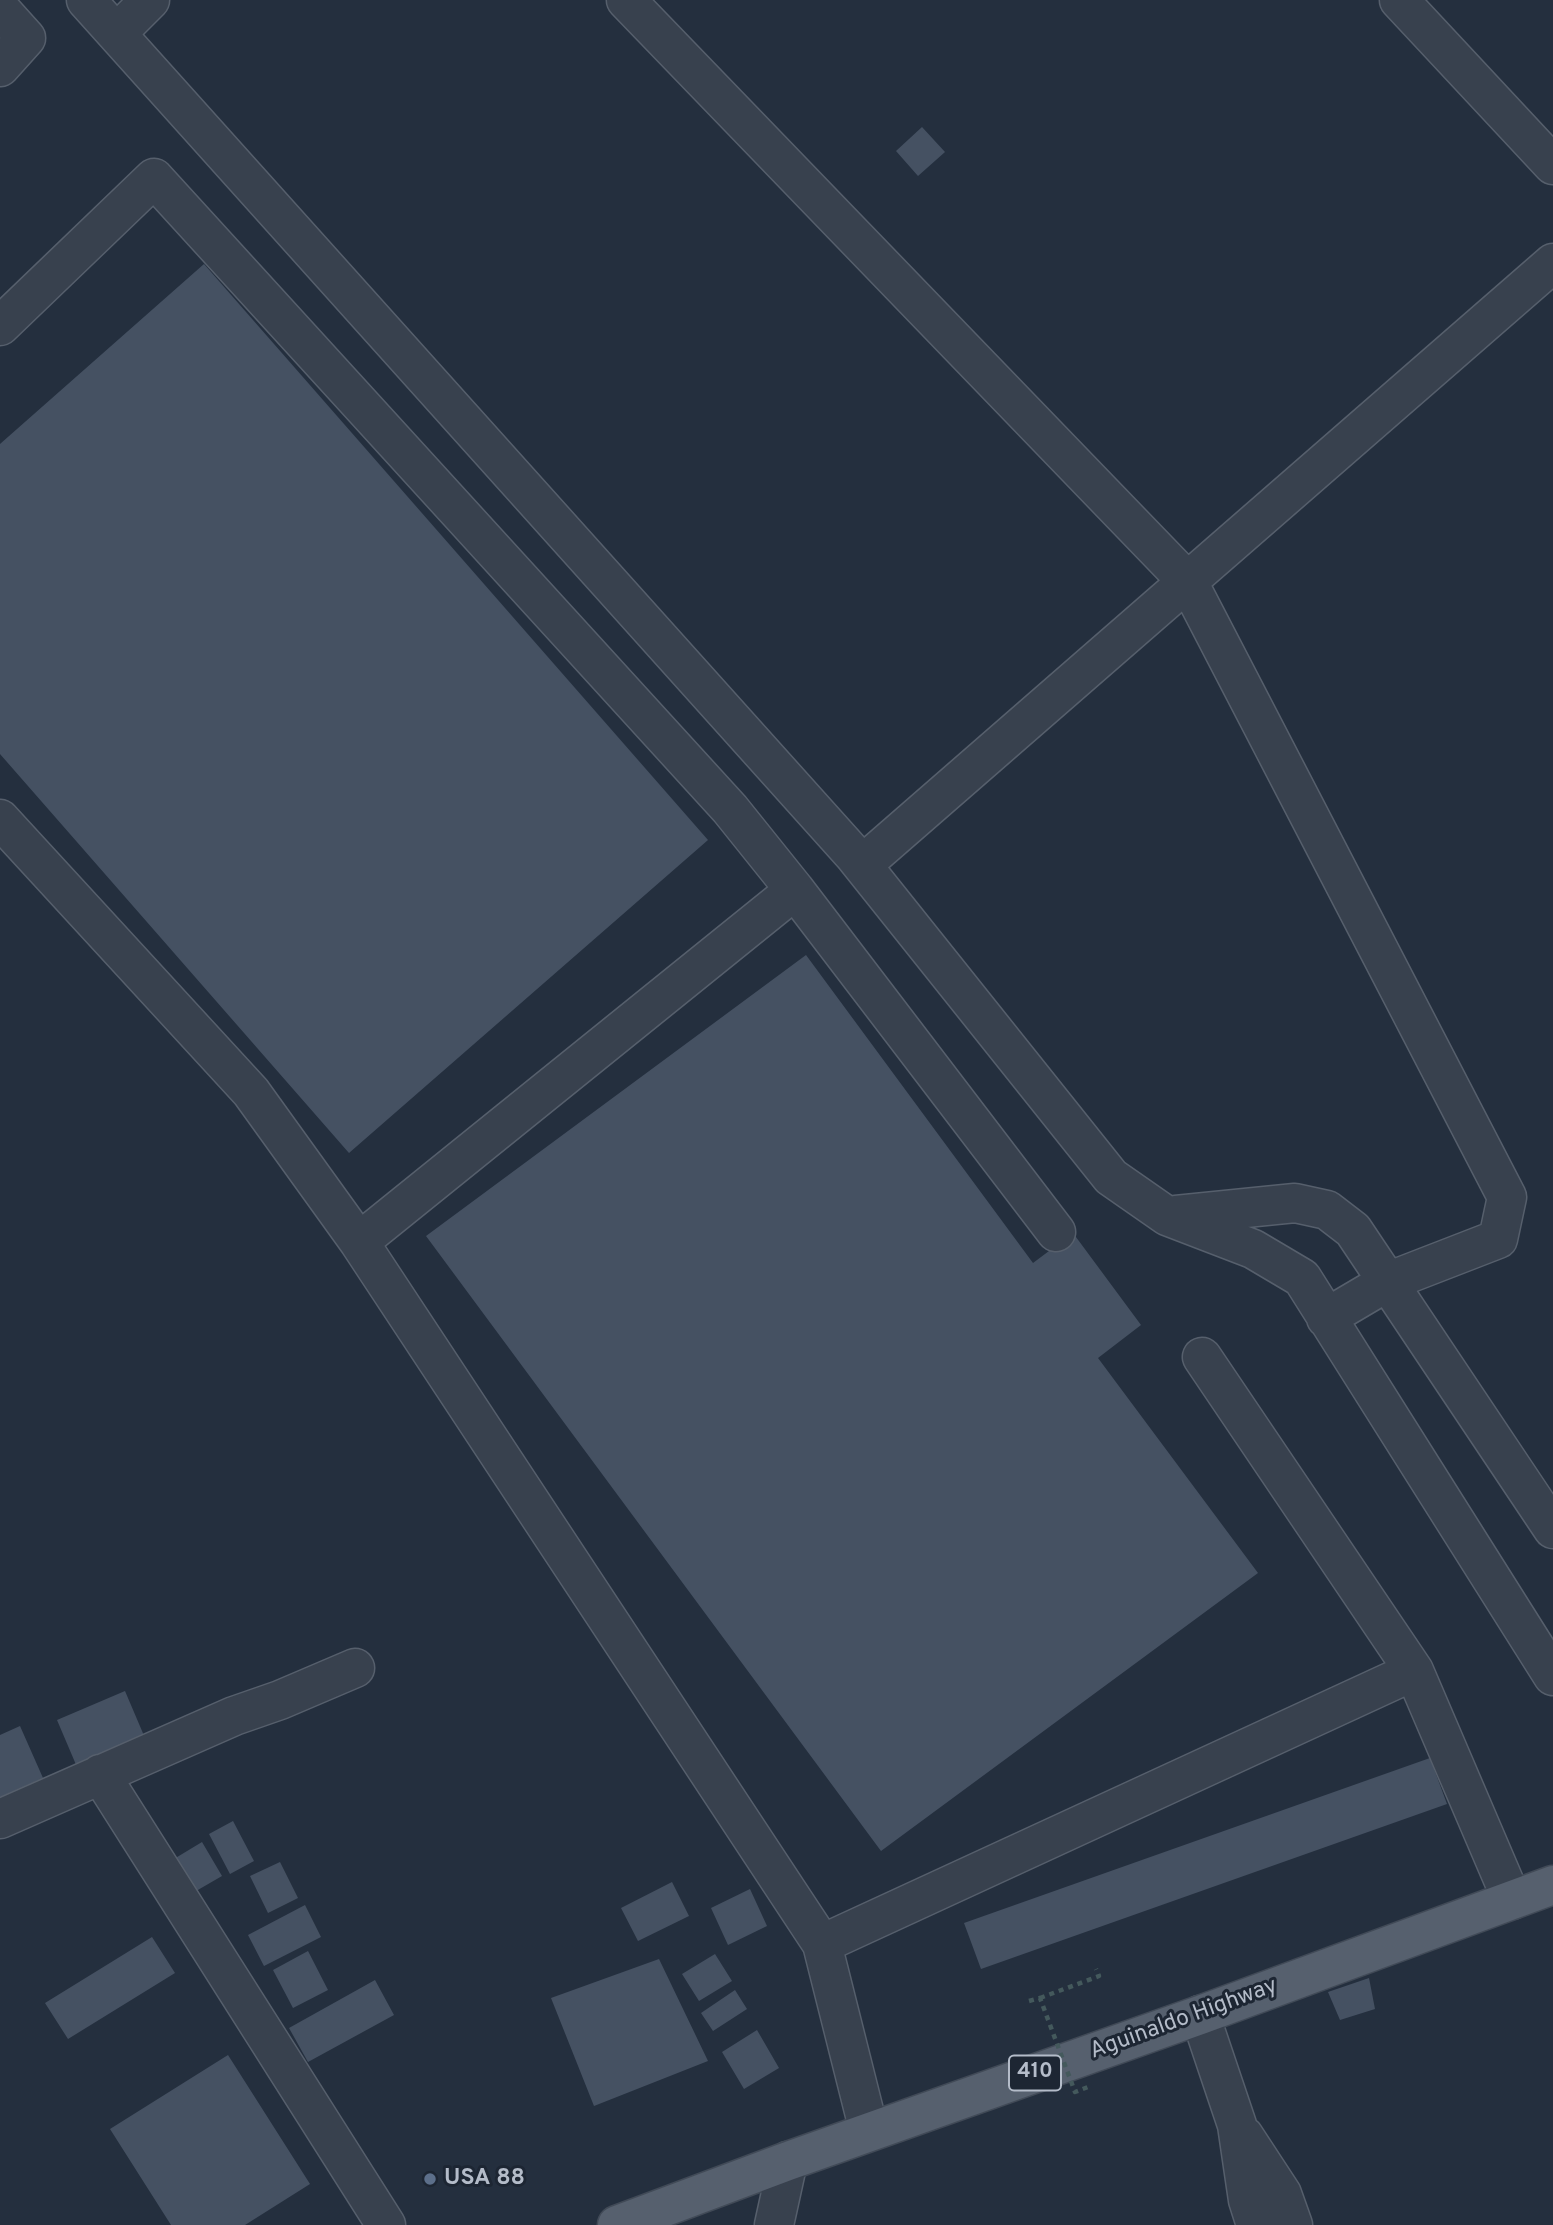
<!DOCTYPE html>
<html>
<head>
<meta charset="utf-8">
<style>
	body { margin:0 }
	canvas { display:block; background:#242f3e }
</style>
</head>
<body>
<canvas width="1553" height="2225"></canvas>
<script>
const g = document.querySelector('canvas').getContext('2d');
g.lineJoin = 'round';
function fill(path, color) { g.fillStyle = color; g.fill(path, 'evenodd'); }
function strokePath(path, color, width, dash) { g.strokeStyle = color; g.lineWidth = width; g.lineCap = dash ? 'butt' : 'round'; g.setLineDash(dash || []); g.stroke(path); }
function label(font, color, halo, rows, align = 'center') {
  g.font = font + ' Overpass,sans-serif'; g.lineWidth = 6; g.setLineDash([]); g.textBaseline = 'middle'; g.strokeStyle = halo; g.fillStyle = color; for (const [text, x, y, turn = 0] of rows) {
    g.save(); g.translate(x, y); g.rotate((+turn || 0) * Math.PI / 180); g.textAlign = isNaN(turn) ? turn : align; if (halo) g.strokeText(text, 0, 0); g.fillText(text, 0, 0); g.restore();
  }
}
fill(new Path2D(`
	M922,127L945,152L918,176L896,151Z
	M204,264L708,840L349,1153L0,754V444Z
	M806,955L1033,1263L1073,1233L1141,1325L1098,1358L1258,1573L881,1851L426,1236Z
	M125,1691L145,1738L77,1767L57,1720Z
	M20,1726L43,1778L0,1797V1735Z
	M1430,1758L1447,1804L981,1969L964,1923Z
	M233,1821L254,1861L230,1874L209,1834Z
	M202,1842L222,1876L184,1898L164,1865Z
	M280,1862L298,1898L268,1913L250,1876Z
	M672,1882L689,1916L638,1941L621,1908Z
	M750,1889L767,1926L728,1945L711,1908Z
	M305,1905L321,1937L264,1966L248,1935Z
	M152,1937L175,1973L68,2039L45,2003Z
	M308,1951L328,1990L293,2008L273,1970Z
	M715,1954L732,1981L699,2001L682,1974Z
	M659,1959L708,2061L594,2106L551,1998Z
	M1369,1978L1375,2009L1340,2020L1328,1992Z
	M375,1980L394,2015L308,2062L289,2028Z
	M735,1990L747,2009L713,2031L701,2013Z
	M757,2030L779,2068L744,2089L722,2052Z
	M228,2055L310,2184L245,2225H171L110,2129Z`), '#455162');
const minor = new Path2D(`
	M86,0L853,854L1111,1177L1167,1216L1253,1249L1302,1278L1553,1676
	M626,0L1188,582L1507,1197L1498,1239L1387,1282L1326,1318
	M1399,0L1553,165
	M0,9L26,38L0,67
	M117,33L150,0
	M0,326L154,178L730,809L795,890L1056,1232
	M0,819L251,1092L359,1242L822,1944L869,2131
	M862,865L1553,263
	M1176,1215L1295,1203L1327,1210L1353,1230L1553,1529
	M359,1242L795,890
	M1202,1357L1414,1671L1512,1900
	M100,1774L386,2225
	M0,1819L234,1716L280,1700L355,1668
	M822,1944L1414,1671
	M1200,2015L1237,2125L1248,2200L1256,2225
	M1244,2136L1282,2194L1293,2225
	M774,2225L788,2161`);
const major = new Path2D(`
	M617,2225L788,2161L1200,2015L1553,1885`);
strokePath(minor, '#565f6c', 41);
strokePath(major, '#414a57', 41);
strokePath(new Path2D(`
	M1040,1998L1099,1976L1096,1969`), '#44595c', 4.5, [5, 5]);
strokePath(minor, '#38414e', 38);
strokePath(major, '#56606e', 38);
strokePath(new Path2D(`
	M1029,2001L1040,1998L1075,2092L1088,2087`), '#44595c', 4.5, [5, 5]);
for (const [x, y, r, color] of [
	[430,2179,7,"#5c6f8a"]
]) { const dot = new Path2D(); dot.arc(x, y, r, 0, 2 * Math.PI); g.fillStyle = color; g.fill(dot); strokePath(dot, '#1d2633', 2.5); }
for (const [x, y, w] of [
	[1035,2073,52]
]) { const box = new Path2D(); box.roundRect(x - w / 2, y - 17.5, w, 35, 5); g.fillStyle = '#1d2633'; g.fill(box); strokePath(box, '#b4bcc9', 2); }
label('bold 21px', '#b4bcc9', null, [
	["410",1035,2073]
]);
label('23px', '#b4bcc9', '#1d2633', [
	["Aguinaldo Highway",1184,2020,-20]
]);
label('bold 23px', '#b4bcc9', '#1d2633', [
	["USA 88",444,2179]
], 'left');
</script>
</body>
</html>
